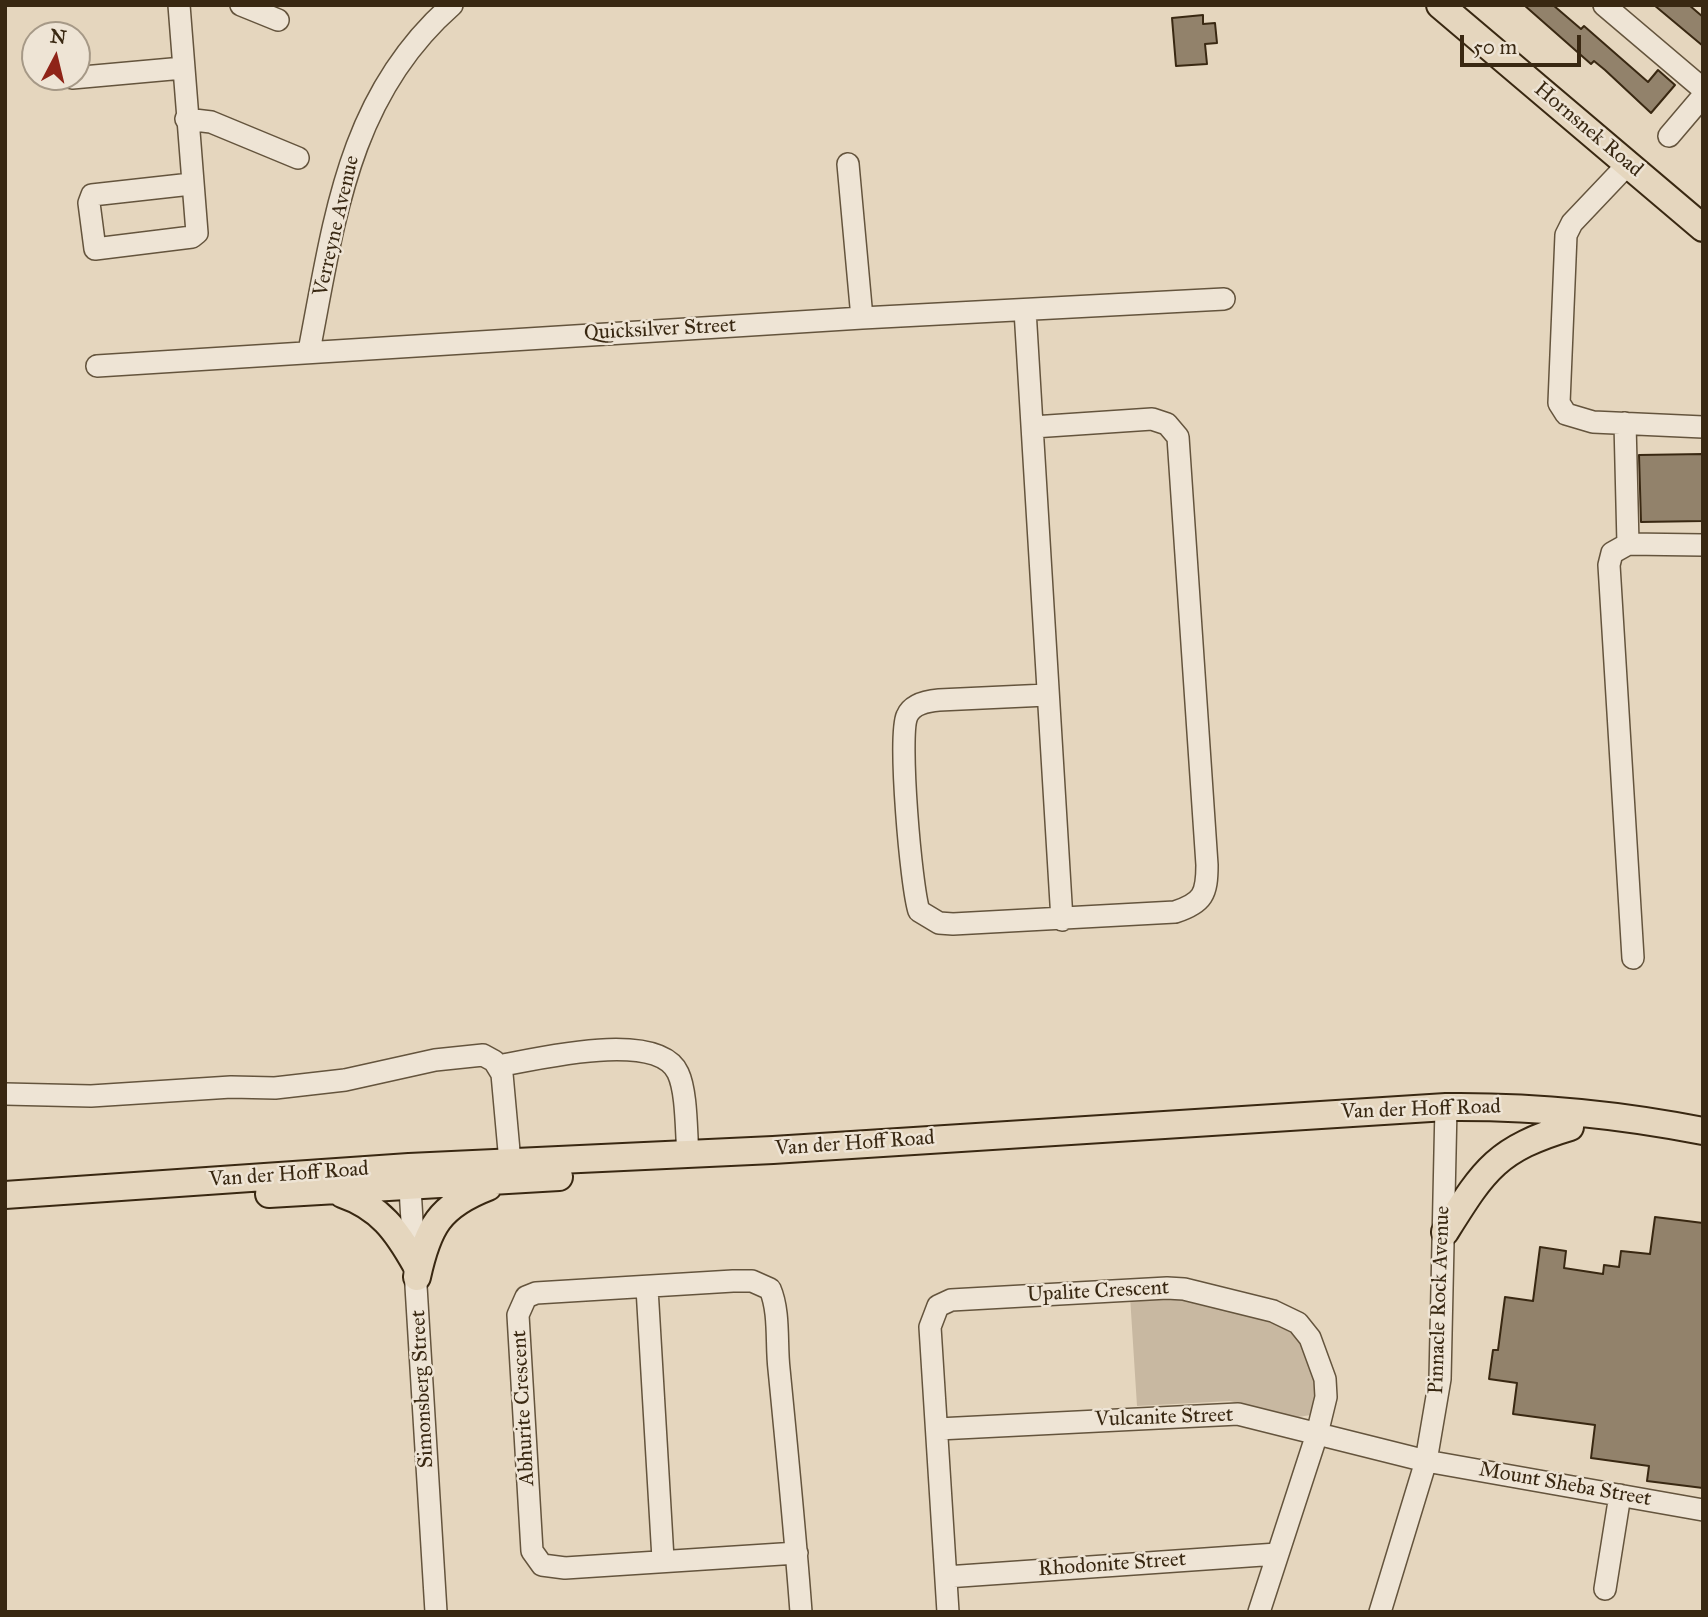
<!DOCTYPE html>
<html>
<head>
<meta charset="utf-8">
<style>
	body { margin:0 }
	#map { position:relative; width:1708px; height:1617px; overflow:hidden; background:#e5d6be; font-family:"IM FELL Great Primer",serif }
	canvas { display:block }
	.frame { position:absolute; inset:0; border:7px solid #392812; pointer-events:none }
	.north { position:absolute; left:21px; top:21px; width:70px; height:70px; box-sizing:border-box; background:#eee4d5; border:2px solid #a69987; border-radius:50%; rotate:7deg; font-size:19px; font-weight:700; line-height:28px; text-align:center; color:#392812 }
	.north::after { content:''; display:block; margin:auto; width:24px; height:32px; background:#8f2418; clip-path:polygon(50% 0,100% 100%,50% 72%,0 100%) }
	.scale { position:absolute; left:1460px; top:35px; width:121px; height:32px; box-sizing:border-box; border:4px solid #392812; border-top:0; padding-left:9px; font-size:21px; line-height:24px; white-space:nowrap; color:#392812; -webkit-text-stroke:5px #eee4d5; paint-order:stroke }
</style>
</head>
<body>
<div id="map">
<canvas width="1708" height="1617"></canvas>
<div class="frame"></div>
<div class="north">N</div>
<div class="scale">50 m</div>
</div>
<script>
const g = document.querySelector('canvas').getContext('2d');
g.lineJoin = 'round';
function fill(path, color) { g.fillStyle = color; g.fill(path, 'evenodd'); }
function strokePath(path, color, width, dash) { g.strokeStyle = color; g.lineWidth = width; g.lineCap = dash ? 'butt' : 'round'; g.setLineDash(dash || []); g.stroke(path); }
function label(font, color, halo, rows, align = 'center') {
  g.font = font + ' "IM FELL Great Primer",serif'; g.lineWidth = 5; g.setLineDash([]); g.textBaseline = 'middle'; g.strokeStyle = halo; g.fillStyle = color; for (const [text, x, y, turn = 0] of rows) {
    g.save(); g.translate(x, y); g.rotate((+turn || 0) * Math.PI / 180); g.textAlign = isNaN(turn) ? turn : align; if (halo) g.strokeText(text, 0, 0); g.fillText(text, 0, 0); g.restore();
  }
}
fill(new Path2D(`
	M1169,1292L1247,1308L1301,1334C1312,1359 1328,1391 1311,1415L1298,1417L1230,1401L1137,1406L1130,1296Z`), '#c8b8a1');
const building = new Path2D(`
	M1524,5H1553L1581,29L1584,26L1648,82L1658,70L1675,85L1651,113L1605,70L1594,61L1591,64Z
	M1654,5H1689L1703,17V46Z
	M1203,15V24L1215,23L1217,43L1205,44L1207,64L1176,66L1172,18Z
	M1703,454V521L1641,522L1639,455Z
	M1655,1217L1703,1223V1488L1647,1481L1649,1466L1591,1458L1595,1425L1513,1414L1517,1383L1489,1379L1493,1350H1498L1505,1297L1533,1301L1540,1247L1566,1251L1564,1268L1603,1274L1604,1265L1619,1267L1621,1251L1650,1254Z`);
fill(building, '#92826b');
strokePath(building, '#392812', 2);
const minor = new Path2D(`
	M179,5L197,233L192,237L95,249L89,203L92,195L191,184
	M241,5L278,20
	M1604,5L1703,89
	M72,78L183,68
	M186,119L211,122L298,158
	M1669,136L1703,96
	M848,164L862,318
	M1628,164L1572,223L1566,235L1559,403L1566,414L1593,422L1703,427
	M1025,310L1062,920
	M309,351C334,223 347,97 452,5
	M97,366L862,318L1224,299
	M1625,423L1628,544
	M1033,427L1152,419L1167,424L1178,437L1207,865C1207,894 1203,903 1175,912L953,924L939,923L919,911C911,887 898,736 907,716C912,704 927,701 939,700L1047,695
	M1633,958L1609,565L1612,553L1628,544L1703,545
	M498,1066C537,1059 658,1029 678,1073C687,1092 686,1132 688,1154
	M5,1094L91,1096L231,1087L275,1088L345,1080L435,1060L483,1055L494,1061L502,1074L510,1162
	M409,1172L436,1612
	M647,1288L663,1559
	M938,1429L1238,1414L1426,1461L1703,1510
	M797,1553L565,1568L542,1565L532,1551L518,1315L526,1297L536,1293L733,1281H752L770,1289C780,1312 776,1344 779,1369C787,1450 795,1531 801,1612
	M946,1577L1277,1554
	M1605,1589L1620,1495
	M948,1612L930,1327L938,1306L951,1300L1167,1288L1184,1289L1273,1311L1298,1323L1310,1338L1325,1379L1326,1397L1317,1434L1259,1612
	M1380,1612L1426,1461L1440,1379L1446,1107`);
const major = new Path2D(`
	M1440,5L1703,228
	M269,1194L559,1177
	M342,1194C380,1207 397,1231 416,1265
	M5,1195L409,1167L773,1150L1446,1107C1533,1106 1617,1114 1703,1131
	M1445,1232C1484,1170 1496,1149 1570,1127
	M417,1277C428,1227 439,1206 488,1187`);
strokePath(minor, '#64543d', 24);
strokePath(major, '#392812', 30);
strokePath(minor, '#eee4d5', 21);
strokePath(major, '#e5d6be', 26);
label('21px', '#392812', '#eee4d5', [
	["Hornsnek Road",1588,130,40],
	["Verreyne Avenue",337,226,-77],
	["Quicksilver Street",660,330,-3],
	["Van der Hoff Road",1421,1110,-2],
	["Van der Hoff Road",855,1144,-4],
	["Van der Hoff Road",289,1175,-4],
	["Upalite Crescent",1098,1292,-3],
	["Pinnacle Rock Avenue",1440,1300,-88],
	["Simonsberg Street",423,1389,-93],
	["Abhurite Crescent",524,1408,-93],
	["Vulcanite Street",1164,1418,-2],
	["Mount Sheba Street",1565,1485,10],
	["Rhodonite Street",1112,1565,-4]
]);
</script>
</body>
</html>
